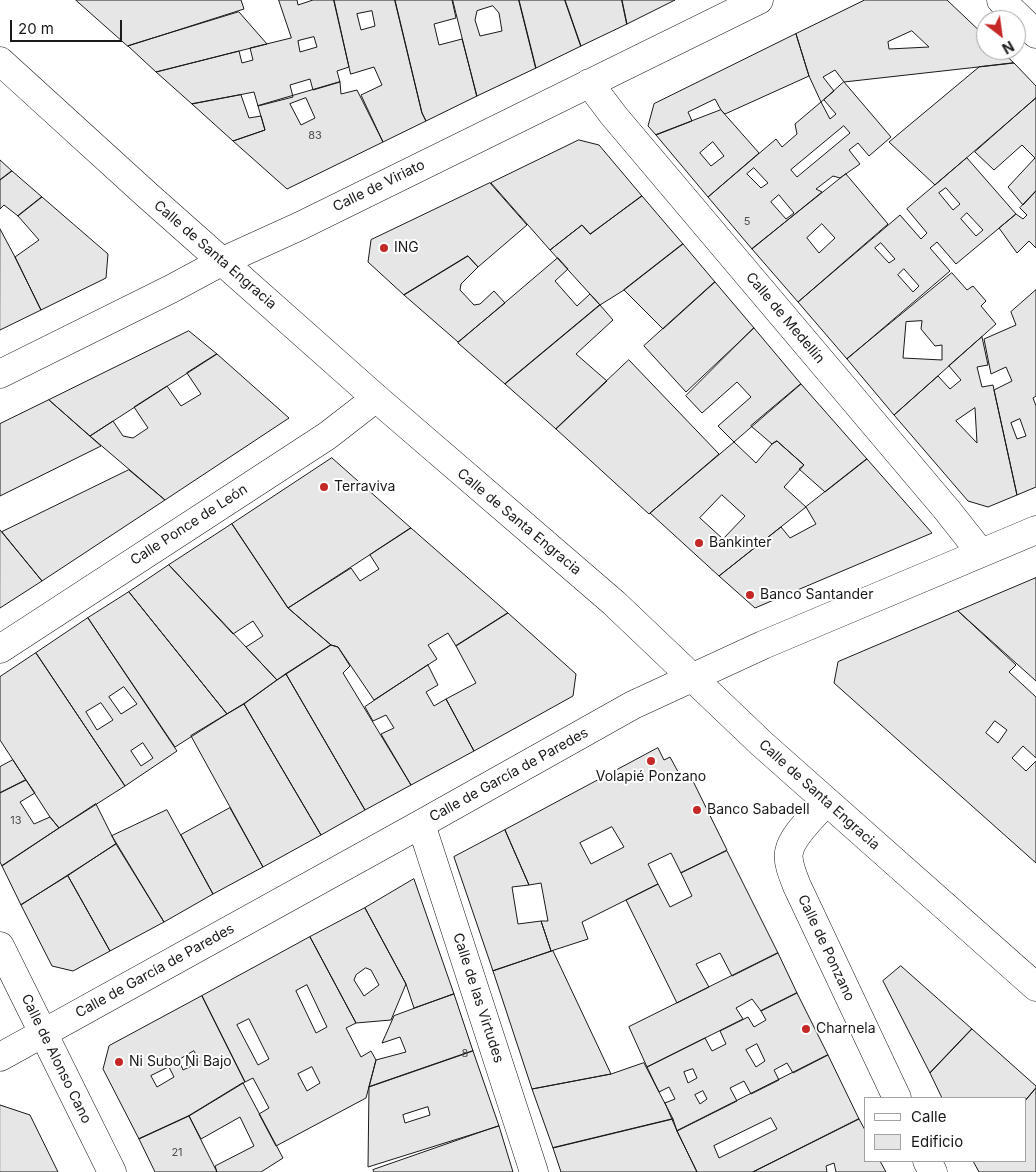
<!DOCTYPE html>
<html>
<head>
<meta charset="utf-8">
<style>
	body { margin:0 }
	#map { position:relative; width:1036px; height:1172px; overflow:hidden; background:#fff; font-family:Inter,sans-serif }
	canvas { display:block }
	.legend { position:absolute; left:864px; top:1097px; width:162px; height:65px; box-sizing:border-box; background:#fff; border:1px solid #a3a3a3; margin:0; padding:6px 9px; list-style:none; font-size:15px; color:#1a1a1a }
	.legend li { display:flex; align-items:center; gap:10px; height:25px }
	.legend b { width:25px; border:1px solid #a3a3a3 }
	.north { position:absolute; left:976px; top:10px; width:50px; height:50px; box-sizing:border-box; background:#fff; border:1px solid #a3a3a3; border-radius:50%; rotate:150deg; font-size:14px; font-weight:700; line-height:20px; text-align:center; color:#1a1a1a }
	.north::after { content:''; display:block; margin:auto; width:18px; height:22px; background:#c62828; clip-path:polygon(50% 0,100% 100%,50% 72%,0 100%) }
	.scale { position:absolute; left:10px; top:20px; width:112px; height:22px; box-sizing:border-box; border:2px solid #1a1a1a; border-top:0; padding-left:6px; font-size:15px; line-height:18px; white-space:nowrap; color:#1a1a1a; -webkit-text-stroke:4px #fff; paint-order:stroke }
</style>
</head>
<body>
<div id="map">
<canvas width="1036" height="1172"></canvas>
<ul class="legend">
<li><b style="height:6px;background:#fff"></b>Calle</li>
<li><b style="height:14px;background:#e6e6e6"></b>Edificio</li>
</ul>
<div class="north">N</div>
<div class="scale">20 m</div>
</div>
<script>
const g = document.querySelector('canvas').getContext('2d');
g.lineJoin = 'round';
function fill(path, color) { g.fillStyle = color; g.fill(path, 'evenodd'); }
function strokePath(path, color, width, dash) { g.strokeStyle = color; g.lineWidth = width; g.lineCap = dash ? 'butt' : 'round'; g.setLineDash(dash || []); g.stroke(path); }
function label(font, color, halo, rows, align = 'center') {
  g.font = font + ' Inter,sans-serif'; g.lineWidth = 4; g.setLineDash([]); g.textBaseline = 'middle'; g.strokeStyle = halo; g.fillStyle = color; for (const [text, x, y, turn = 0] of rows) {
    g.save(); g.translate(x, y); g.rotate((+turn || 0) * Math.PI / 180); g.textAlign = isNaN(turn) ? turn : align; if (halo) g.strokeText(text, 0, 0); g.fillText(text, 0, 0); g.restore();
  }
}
const building = new Path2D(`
	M76,0H241L244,9L128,46Z
	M279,0H297L298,5L313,0H334L349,67L337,71L340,82L313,90L310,79L290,85L293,97L258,106L254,92L192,104L156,72L239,51L242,63L253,60L250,48L291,38ZM314,37L317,47L300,52L298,41Z
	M334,0H395L422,113L426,121L383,142L361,95L382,85L374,67L351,74ZM372,11L375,26L361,30L357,14Z
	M395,0H452L456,18L434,24L439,45L462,39L477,96L426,121L422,113Z
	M453,0H519L536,68L477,96ZM493,6L499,13L502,31L480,36L475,20L477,11Z
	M519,0H565L581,46L536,68Z
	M565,0H622L627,24L581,46Z
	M622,0H675L627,24Z
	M865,0H947L986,37V50H1000L1014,63L844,82L835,70L823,77L834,91L821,102L809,76L796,34ZM912,31L929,47L889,49L888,42Z
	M239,12L267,44L156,72L128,46Z
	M796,34L809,76L725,114L721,110L715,99L688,112L692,121L656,135L648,126L654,104Z
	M1014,63L1036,86V98L935,185L889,142L979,67Z
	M340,82L341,94L357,90L383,142L287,189L233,141L265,130L258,106ZM306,98L315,118L301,125L290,104Z
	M844,82L891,137L869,156L858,143L849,150L860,164L840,178L833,176L816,189L822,192L752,249L708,197L776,139L782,147L797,134L795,124L821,102L830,119L836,114L824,100ZM844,126L850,133L797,177L791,170ZM754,168L768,183L761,188L747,174ZM779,195L794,213L786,219L771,202Z
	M241,95L249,118L261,116L265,130L233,141L192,104Z
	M1036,98V191L1023,205L1008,187L1035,158L1022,145L994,170L975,152Z
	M721,110L759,153L708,197L656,135ZM713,142L724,156L711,166L700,153Z
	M579,140L599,145L642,196L590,234L582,225L550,250L491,183Z
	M967,158L1016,214L956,264L937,242L930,248L950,271L847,359L798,302L900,215L921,239L927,233L907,209ZM946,188L960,204L953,210L939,193ZM967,213L983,230L976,236L961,219ZM881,243L895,259L889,263L875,248ZM904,269L919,286L913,292L898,275Z
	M0,160L12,171L0,180Z
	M12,171L42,197L18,216L4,205L0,209V180Z
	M846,174L888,224L798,302L752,249ZM822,224L835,238L819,253L807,238Z
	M490,183L527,225L478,267L468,256L404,295L368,262L371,240Z
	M1036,191V248L1029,241L1017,253L999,228L1016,214L1023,219L1027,215L1020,208Z
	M642,196L683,244L624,290L600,305L550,250L582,225L590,234Z
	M42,197L108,254L106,278L41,310L15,257L39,240L18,216Z
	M0,229L15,257L41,310L0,330Z
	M683,244L715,282L663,329L624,290Z
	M468,256L478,267L461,284L460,290L474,305L480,304L494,291L505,303L458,342L404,295Z
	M558,258L568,269L555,281L577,306L590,294L600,305L505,384L458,343Z
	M952,273L967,290L973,286L986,301L981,306L996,324L894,415L847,359ZM922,321L921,329L935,346L942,345V360L903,358L906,322Z
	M715,282L754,328L686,392L644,346Z
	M1036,290V396L1033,398L1036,406V487L1017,495L994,390L1012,381L1006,367L991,374L984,339L1016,325L1011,312ZM1020,419L1026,436L1017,439L1011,423Z
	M600,305L613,320L576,354L607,381L556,429L505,384Z
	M754,328L801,384L734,442L718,426L751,397L737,382L702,413L686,396Z
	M189,331L217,354L90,436L49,400Z
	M982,337L988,365L977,367L982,387L993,385L994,390L1017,495L988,507L968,501L894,415L938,376L950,389L961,380L949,366ZM975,408L977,443L956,421Z
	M217,354L289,418L165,500L90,436L113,421L123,436L133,438L148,428L134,407L167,386L181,406L201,394L187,373Z
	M629,360L719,454L649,514L556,429Z
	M801,384L867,459L825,492L799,469L804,465L777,441L772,444L751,426Z
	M49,400L101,446L0,496V424Z
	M777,441L804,465L784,487L806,507L719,576L650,513L734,442L756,463L772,444ZM722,495L745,516L723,539L700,518Z
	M332,458L411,528L288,608L232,524Z
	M867,459L932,533L755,608L719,576L781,527L790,538L816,524L806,507Z
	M129,470L165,500L42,581L2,532Z
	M232,524L288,608L331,645L277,680L246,647L263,636L253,621L233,634L169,565Z
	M411,528L508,613L456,646L448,633L428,645L437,659L374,700L338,647L331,645L288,608L351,568L360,581L379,569L370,555Z
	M0,530L42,581L0,608Z
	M169,565L277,680L244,704L227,714L129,592Z
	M1036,578V681L958,611Z
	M129,592L227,714L175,747L88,618Z
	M958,611L1016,665L1009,672L1036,697V758L1023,746L1012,758L1026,771L1036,761V863L834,683L838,662ZM995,721L1007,730L998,743L986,733Z
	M508,613L576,674L573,696L474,751L446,699L476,683L456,646Z
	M88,618L177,751L125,786L36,653ZM124,687L137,704L121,714L109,697ZM101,703L113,720L97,730L86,712ZM143,743L153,758L141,766L131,751Z
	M331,645L338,647L350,666L343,673L411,785L365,810L286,674Z
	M36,653L125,786L59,828L50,817L0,740V677Z
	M428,665L438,685L426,692L434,706L446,699L474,751L411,785L381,734L394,728L386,715L373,721L365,707Z
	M286,674L365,810L321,835L244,704Z
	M244,704L321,835L263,867L191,736Z
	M658,748L664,760L670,757L682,779L690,775L727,850L681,873L671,853L648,864L658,884L582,922L588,939L551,951L541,921H548L541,883L529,885L505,830ZM612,827L624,847L591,864L580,843Z
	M13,760L26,780L0,793V767Z
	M26,780L35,793L20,802L34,824L50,817L59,828L2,866L0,862V793Z
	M96,804L116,844L21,905L2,866Z
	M230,808L263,867L213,894L181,835Z
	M167,810L213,894L164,922L112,836Z
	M505,830L529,885L512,887L518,924L541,921L551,951L493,971L454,857Z
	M116,844L164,922L110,951L68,876Z
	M727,851L778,953L732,976L720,953L696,964L709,987L677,1003L626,900L658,884L670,907L692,896L681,873Z
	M68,876L110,951L73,971L52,966L21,905Z
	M414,879L454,994L414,1008L406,984L365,908Z
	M365,908L406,984L391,1020L356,1023L310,937ZM366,968L371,970L379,985L364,996L354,980L356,975Z
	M310,937L356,1023L346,1028L361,1057L371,1051L376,1060L366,1098L276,1146L259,1114L269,1108L253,1078L245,1082L202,996ZM307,985L327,1027L316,1033L296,991ZM249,1019L269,1059L258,1065L237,1025ZM312,1067L320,1083L307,1091L298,1074Z
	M553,951L611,1074L532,1089L493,971Z
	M778,953L797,993L761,1011L752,999L736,1008L743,1019L647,1067L629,1027Z
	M901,966L972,1029L930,1073L883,981Z
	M797,993L828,1055L793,1073L787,1063L774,1070L779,1080L751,1094L744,1081L730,1088L737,1101L677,1131L665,1103L675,1099L669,1087L659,1092L647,1067L705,1038L712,1051L726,1044L720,1031L748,1017L754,1027L766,1020L761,1011ZM757,1044L765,1061L756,1067L746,1050ZM693,1069L697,1078L688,1083L684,1072ZM703,1091L707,1099L700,1104L695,1095Z
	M454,994L473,1051L369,1087L376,1060L406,1052L400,1037L382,1043L394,1016Z
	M202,996L245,1082L189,1116L139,1139L103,1069L109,1046ZM194,1051L200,1062L183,1070L179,1060ZM169,1067L174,1077L157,1087L151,1076Z
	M972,1029L1036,1086V1088L1025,1101V1098H942L930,1073Z
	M473,1051L499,1126L368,1167L369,1087ZM428,1107L430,1115L405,1123L403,1115Z
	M828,1055L859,1119L753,1172H697L677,1131ZM771,1118L777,1129L719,1158L714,1146Z
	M644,1063L673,1119L553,1148L532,1089L611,1074Z
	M243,1083L283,1158L261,1172H217L215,1166L254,1146L240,1117L201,1139L189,1116Z
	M1036,1088V1172H979L973,1161H1025V1101Z
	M0,1105L30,1115L58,1172H0Z
	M189,1116L217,1172H155L139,1139Z
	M673,1119L677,1131L697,1172H561L553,1148Z
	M859,1119L865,1130V1161H880L886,1172H836L834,1163L826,1166L827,1172H753Z
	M499,1126L513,1172H374L373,1170Z`);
fill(building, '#e6e6e6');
strokePath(building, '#1a1a1a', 1);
const minor = new Path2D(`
	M1001,0L1036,34
	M589,83L614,116L947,510L981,553
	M0,374L171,289L223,261L300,226L759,0
	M0,649L327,436L376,398
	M826,802C815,815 792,835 789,852C787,862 793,876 797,886L897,1098
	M421,824L534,1172
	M0,946L112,1172
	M0,1057L421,824L633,705L763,645L1036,530
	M927,1161L933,1172`);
const secondary = new Path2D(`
	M0,61L146,194L376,398L614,603L762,744L1036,987`);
strokePath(minor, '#1a1a1a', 29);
strokePath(secondary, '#1a1a1a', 29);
strokePath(minor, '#fff', 28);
strokePath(secondary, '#fff', 28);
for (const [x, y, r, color] of [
	[384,248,5,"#c62828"],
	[324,487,5,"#c62828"],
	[699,543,5,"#c62828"],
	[750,595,5,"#c62828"],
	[651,761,5,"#c62828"],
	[697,810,5,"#c62828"],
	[806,1029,5,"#c62828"],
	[119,1062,5,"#c62828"]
]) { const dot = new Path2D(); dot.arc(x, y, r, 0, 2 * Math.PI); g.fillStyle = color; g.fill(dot); strokePath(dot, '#fff', 2); }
label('11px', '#4d4d4d', null, [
	["83",315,136],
	["5",747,222],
	["13",16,821],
	["8",465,1054],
	["21",177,1153]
]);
label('14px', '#1a1a1a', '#fff', [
	["Calle de Viriato",379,186,-26],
	["Calle de Santa Engracia",215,255,41],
	["Calle de Medellín",785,318,50],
	["Calle de Santa Engracia",519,522,40],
	["Calle Ponce de León",189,525,-33],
	["Calle de García de Paredes",509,775,-29],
	["Calle de Santa Engracia",819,795,42],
	["Calle de Ponzano",826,948,65],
	["Calle de García de Paredes",155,971,-29],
	["Calle de las Virtudes",478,998,72],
	["Calle de Alonso Cano",56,1059,64]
]);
label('14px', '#1a1a1a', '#fff', [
	["ING",394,248],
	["Terraviva",334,487],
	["Bankinter",709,543],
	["Banco Santander",760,595],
	["Volapié Ponzano",651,777,"center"],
	["Banco Sabadell",707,810],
	["Charnela",816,1029],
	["Ni Subo Ni Bajo",129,1062]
], 'left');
</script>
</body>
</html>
